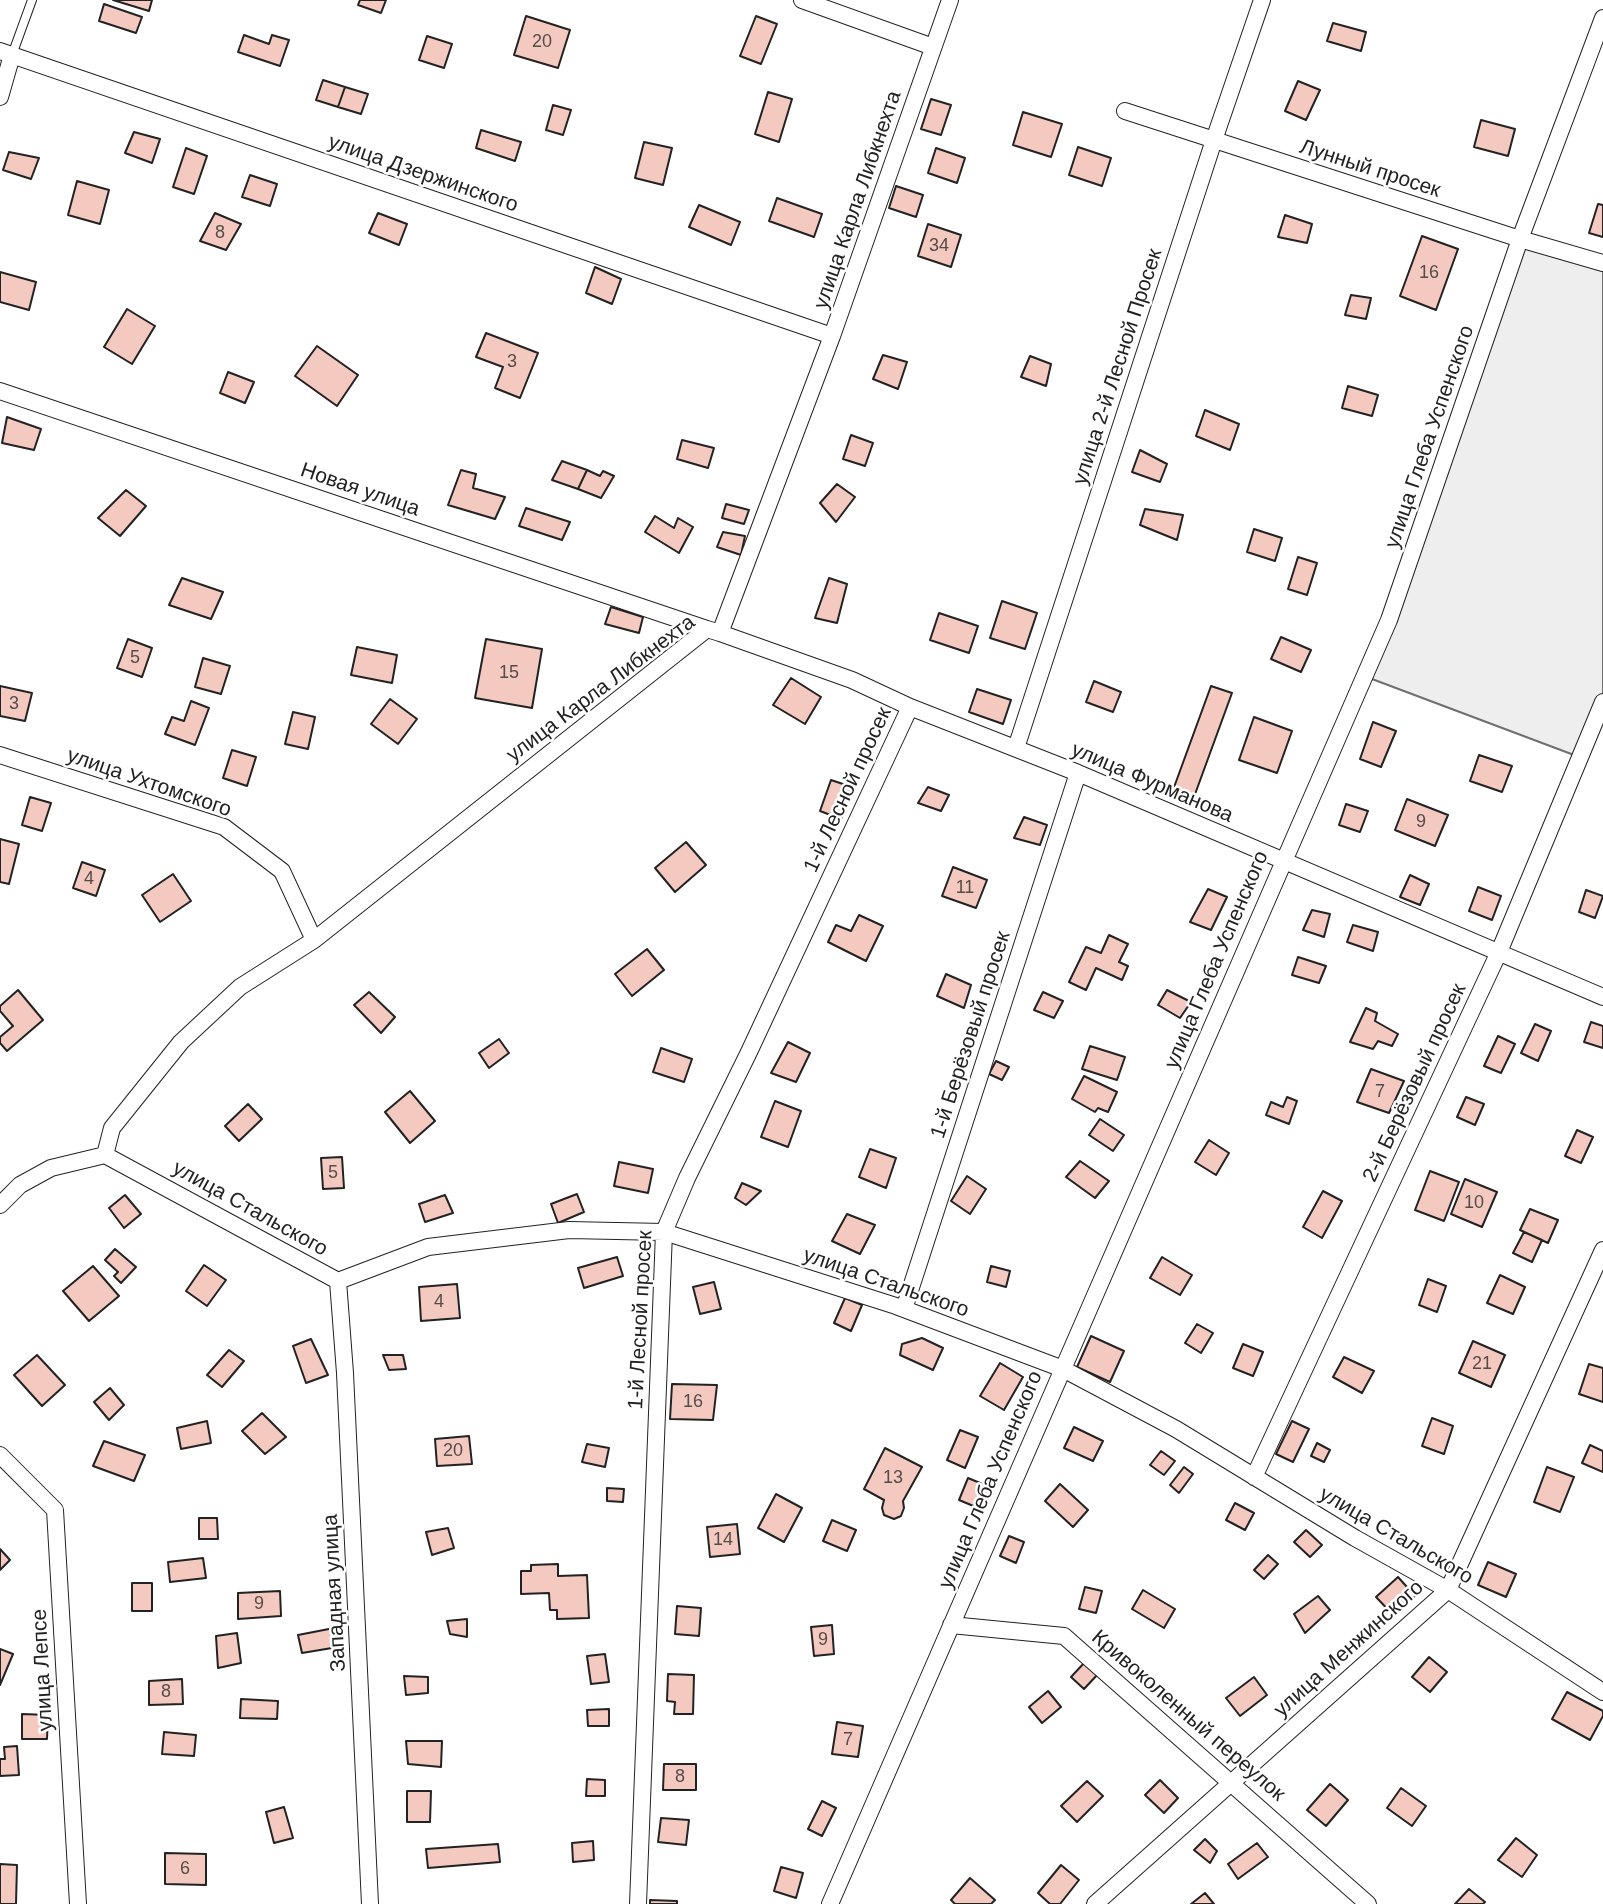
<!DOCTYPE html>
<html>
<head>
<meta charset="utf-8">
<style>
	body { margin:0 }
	canvas { display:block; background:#fff }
</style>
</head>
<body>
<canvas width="1603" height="1904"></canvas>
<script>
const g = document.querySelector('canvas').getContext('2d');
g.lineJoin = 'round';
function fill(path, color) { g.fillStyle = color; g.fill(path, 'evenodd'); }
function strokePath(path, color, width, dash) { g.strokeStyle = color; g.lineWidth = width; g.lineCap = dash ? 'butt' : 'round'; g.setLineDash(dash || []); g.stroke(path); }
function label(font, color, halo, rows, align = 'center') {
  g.font = font + ' Helvetica,sans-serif'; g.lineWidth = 5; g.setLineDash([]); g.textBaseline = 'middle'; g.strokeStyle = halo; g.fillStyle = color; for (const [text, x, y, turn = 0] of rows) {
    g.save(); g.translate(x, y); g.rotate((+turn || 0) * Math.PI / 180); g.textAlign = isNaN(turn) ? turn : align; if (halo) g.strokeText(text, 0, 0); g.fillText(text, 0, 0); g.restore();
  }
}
const green = new Path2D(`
	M1520,239L1603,263V702L1582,758L1364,676Z`);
fill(green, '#eee');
strokePath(green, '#6f6f6f', 2);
const building = new Path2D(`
	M113,0H152L149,11Z
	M360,0H386L381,13L358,5Z
	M104,4L142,17L136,33L99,21Z
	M526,16L570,30L558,68L514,55Z
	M756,16L777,24L761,64L740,56Z
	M1333,23L1366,32L1361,51L1327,41Z
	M244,35L269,44L272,35L289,40L280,66L238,52Z
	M427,36L452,44L444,68L419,60Z
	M323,80L345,87L338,107L316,100Z
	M1298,81L1320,90L1306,120L1285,111Z
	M345,87L368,94L361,114L338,107Z
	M768,92L792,99L779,142L755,134Z
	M931,99L951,105L941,135L921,129Z
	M553,105L571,110L563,135L546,130Z
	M1023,112L1062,124L1051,157L1013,145Z
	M1481,120L1515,129L1508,156L1474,147Z
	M481,130L521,142L515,161L476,148Z
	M134,132L160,139L152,163L125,153Z
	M644,142L672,148L663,185L635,178Z
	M1078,147L1111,158L1102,186L1069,175Z
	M186,148L207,156L194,194L173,187Z
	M936,148L965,158L957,183L928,173Z
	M9,152L39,158L31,179L3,170Z
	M250,175L277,184L270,206L242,197Z
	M77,181L109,190L100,224L68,215Z
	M896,186L923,195L916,217L889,208Z
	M777,198L822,214L814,237L769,221Z
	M1598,204L1603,205V237L1589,233Z
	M699,205L740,222L731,245L689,227Z
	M215,213L241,224L226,250L200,241Z
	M378,213L407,224L399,245L369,233Z
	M1285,215L1312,224L1307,243L1278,237Z
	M928,224L961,235L951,267L918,256Z
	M1422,236L1458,249L1436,310L1400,296Z
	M595,267L621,279L612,304L586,293Z
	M0,272L36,282L29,310L0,302Z
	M1351,295L1371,298L1366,319L1345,315Z
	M127,309L155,326L132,364L104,347Z
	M486,333L538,353L520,398L495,388L503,367L476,357Z
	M317,346L358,375L337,406L295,376Z
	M883,355L907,362L898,389L873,379Z
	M1030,356L1051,364L1046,386L1021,377Z
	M228,372L254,382L245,403L220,393Z
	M1348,386L1378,395L1372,416L1342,408Z
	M1205,410L1239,424L1230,450L1196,436Z
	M7,417L41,429L34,450L2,443Z
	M851,435L873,443L865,466L843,459Z
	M682,440L714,448L708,468L677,459Z
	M1140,450L1167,464L1160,482L1132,472Z
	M562,461L587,470L578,489L552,480Z
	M461,470L476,474L473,488L505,497L495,519L448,505Z
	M587,470L600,476L603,471L614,476L601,498L578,489Z
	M837,484L855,497L836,522L820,503Z
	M126,490L146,506L120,536L98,518Z
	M726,504L749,510L744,524L722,518Z
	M526,508L570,522L562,540L519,526Z
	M1145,509L1183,515L1177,540L1140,525Z
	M655,516L674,528L678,518L693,527L679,553L645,532Z
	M1254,529L1282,538L1275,561L1247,552Z
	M723,532L745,536L741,555L717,547Z
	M1298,557L1317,563L1307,595L1288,589Z
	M182,578L223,592L211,619L169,605Z
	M829,578L847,584L837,623L815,618Z
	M1002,601L1037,613L1025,649L990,638Z
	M611,607L643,617L639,633L605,624Z
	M939,613L978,626L969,653L930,640Z
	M1281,637L1311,650L1301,672L1271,659Z
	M128,639L152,648L142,677L117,668Z
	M486,639L542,649L532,708L475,698Z
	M357,647L397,655L392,683L351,675Z
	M203,658L230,666L221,694L195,687Z
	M791,678L821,697L805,724L773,705Z
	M1094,681L1121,692L1113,712L1086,702Z
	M0,686L32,693L25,721L0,716Z
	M1211,686L1232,693L1194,797L1173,790Z
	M977,689L1011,700L1003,724L969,712Z
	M390,699L417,719L398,744L371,724Z
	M191,701L209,708L195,745L165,734L172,717L184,721Z
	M293,712L315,717L308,749L285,744Z
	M1254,717L1292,731L1277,773L1239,760Z
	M1373,722L1396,731L1381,767L1360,759Z
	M232,750L256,757L247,786L223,778Z
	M1479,755L1512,766L1502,792L1470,781Z
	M831,780L852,787L841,819L820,811Z
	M928,787L949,795L941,811L918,803Z
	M30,797L51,803L42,831L22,825Z
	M1407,799L1448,815L1435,846L1395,830Z
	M1346,804L1368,811L1360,832L1339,825Z
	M1024,817L1047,825L1040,845L1014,838Z
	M0,839L19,844L9,884L0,882Z
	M686,842L706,865L675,892L655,868Z
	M82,862L105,870L96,896L73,888Z
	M953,867L987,880L976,908L942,896Z
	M173,874L191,901L160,922L142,895Z
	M1410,875L1429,884L1420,905L1400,897Z
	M1478,887L1501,896L1492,920L1469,911Z
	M1208,889L1227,897L1211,930L1190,922Z
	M1586,890L1603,896L1595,918L1579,912Z
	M1312,910L1330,914L1324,937L1303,930Z
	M859,915L883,926L866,961L828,942L836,925L851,931Z
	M1353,925L1378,932L1373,951L1347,942Z
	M1109,935L1128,944L1119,962L1128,966L1122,980L1096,968L1086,990L1069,982L1086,947L1101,953Z
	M647,949L664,970L632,996L615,974Z
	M1298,957L1326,966L1319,983L1292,975Z
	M946,974L971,985L964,1008L937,996Z
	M18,990L43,1020L7,1051L0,1043V1037L13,1026L0,1011V1006Z
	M1167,990L1191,1002L1180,1018L1158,1005Z
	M369,992L395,1017L381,1033L354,1005Z
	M1043,992L1063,1001L1054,1018L1034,1010Z
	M1366,1008L1377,1013L1375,1021L1398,1034L1392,1046L1378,1041L1373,1049L1350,1042Z
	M1591,1022L1603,1026V1048L1584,1042Z
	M1535,1024L1551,1031L1538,1061L1521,1053Z
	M1498,1036L1515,1044L1501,1073L1484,1066Z
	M499,1039L509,1053L489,1068L479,1053Z
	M788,1042L810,1053L796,1082L771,1073Z
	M1090,1046L1125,1057L1117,1080L1082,1069Z
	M661,1048L692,1059L684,1082L653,1072Z
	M996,1061L1009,1067L1002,1080L989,1074Z
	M1371,1069L1404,1081L1389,1113L1357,1102Z
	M1084,1076L1117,1092L1108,1112L1098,1108L1095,1112L1072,1099Z
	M410,1091L435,1121L410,1143L385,1112Z
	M1287,1097L1297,1101L1289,1124L1266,1115L1271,1102L1283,1107Z
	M1466,1097L1484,1104L1475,1125L1457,1117Z
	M775,1101L801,1111L788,1147L761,1137Z
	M248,1104L262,1119L239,1141L225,1126Z
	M1100,1119L1124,1135L1113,1151L1089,1135Z
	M1577,1130L1593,1137L1581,1163L1565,1156Z
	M1209,1140L1229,1153L1216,1175L1195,1162Z
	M870,1149L896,1158L886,1188L859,1177Z
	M342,1157L344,1188L323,1189L321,1158Z
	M1080,1161L1109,1181L1095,1198L1066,1177Z
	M619,1162L653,1169L648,1193L614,1186Z
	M1430,1171L1459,1182L1444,1221L1415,1210Z
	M967,1176L986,1189L970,1214L951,1201Z
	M1465,1179L1497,1192L1482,1227L1451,1214Z
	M742,1183L761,1191L746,1205L735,1198Z
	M1323,1191L1342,1201L1322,1238L1303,1227Z
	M577,1194L584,1212L558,1223L551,1204Z
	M125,1195L141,1214L124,1228L109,1208Z
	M445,1195L453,1213L425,1222L419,1204Z
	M1530,1209L1558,1220L1548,1243L1520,1230Z
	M847,1214L875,1225L860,1254L832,1241Z
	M1524,1232L1542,1240L1532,1262L1513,1253Z
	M115,1249L136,1267L121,1283L114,1276L118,1272L105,1260Z
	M617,1257L623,1276L584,1288L578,1268Z
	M1162,1257L1192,1275L1180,1295L1150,1278Z
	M204,1265L226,1280L207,1306L186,1291Z
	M93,1266L119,1296L89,1321L63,1291Z
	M991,1266L1010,1271L1006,1287L987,1282Z
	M1500,1275L1525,1287L1513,1314L1487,1303Z
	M1428,1279L1446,1286L1437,1312L1419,1305Z
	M714,1282L721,1309L700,1314L693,1287Z
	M457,1284L460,1318L421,1321L419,1287Z
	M845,1298L862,1305L851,1331L834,1323Z
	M1197,1324L1213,1333L1201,1353L1185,1343Z
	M1091,1336L1124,1351L1110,1382L1077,1367Z
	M922,1338L943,1348L933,1370L900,1355L902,1344Z
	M311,1339L328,1375L306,1383L293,1346Z
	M1473,1341L1505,1355L1491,1387L1459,1373Z
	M1243,1344L1263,1352L1253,1376L1233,1368Z
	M229,1350L244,1361L222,1387L207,1375Z
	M37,1355L65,1385L42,1406L14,1375Z
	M383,1355H403L406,1369L389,1370Z
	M1344,1357L1374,1371L1362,1393L1333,1377Z
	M1000,1363L1023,1377L1004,1410L980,1396Z
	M1589,1364L1603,1368V1402L1579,1394Z
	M672,1384L717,1385L713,1420L670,1419Z
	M110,1388L124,1405L109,1420L94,1402Z
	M262,1413L286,1437L265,1454L242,1431Z
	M1432,1418L1453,1426L1444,1454L1422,1446Z
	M207,1421L211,1443L181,1449L177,1428Z
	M1292,1421L1309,1429L1293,1462L1276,1454Z
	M1074,1427L1103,1441L1093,1461L1064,1448Z
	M960,1430L978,1437L965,1468L947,1460Z
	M469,1436L472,1464L437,1466L435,1439Z
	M104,1441L145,1455L134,1481L93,1466Z
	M1317,1443L1330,1450L1324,1462L1311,1456Z
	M587,1444L609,1448L605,1467L582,1462Z
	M1590,1445L1603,1451V1472L1582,1463Z
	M885,1448L922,1467L903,1501L904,1508L901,1516L894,1519L884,1515L882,1508L884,1500L864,1489Z
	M1161,1451L1175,1461L1164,1475L1150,1465Z
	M1184,1467L1193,1474L1179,1493L1170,1485Z
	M1547,1467L1574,1477L1560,1512L1534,1502Z
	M968,1478L992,1488L983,1510L959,1500Z
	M1060,1484L1088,1510L1073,1527L1045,1501Z
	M607,1488L624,1489L623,1502L607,1501Z
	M776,1494L802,1508L784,1542L758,1528Z
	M1235,1503L1254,1513L1245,1530L1226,1520Z
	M199,1518H217L218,1539H199Z
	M832,1520L856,1530L847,1551L823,1541Z
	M737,1524L740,1554L710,1557L707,1527Z
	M448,1528L454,1548L432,1555L426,1532Z
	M1306,1530L1322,1545L1310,1557L1294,1542Z
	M1009,1536L1024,1542L1016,1563L1000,1556Z
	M0,1549L10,1560L0,1570Z
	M1268,1555L1278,1564L1264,1579L1254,1570Z
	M203,1558L206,1578L170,1582L168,1562Z
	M1488,1562L1516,1574L1506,1597L1478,1585Z
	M558,1564V1576L587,1575L589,1618L557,1619V1610H550L549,1593L521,1594V1571H531V1565Z
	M1398,1577L1415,1596L1393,1615L1376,1597Z
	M132,1583H152V1611H132Z
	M1085,1587L1102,1591L1096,1613L1079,1609Z
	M1143,1590L1175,1609L1164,1628L1132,1609Z
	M280,1591L281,1616L238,1619V1593Z
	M1318,1596L1330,1610L1305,1633L1294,1614Z
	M677,1606L701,1608L699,1636L675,1634Z
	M467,1619V1637L450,1634L447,1621Z
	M832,1625L834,1654L814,1656L811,1627Z
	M334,1628L338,1647L302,1653L298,1635Z
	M237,1633L241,1663L218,1668L216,1636Z
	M0,1649L13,1654L0,1685Z
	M605,1654L609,1682L591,1684L587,1656Z
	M1429,1657L1447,1672L1430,1692L1412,1677Z
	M1085,1662L1098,1674L1084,1689L1071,1677Z
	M668,1674L694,1675L693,1714H674L675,1702L667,1701Z
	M404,1676L428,1677V1693L406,1695Z
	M1254,1677L1267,1695L1240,1716L1226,1698Z
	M182,1679L183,1704L149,1705V1681Z
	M1048,1691L1061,1707L1042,1723L1029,1707Z
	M1567,1692L1603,1711V1716L1590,1740L1552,1719Z
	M241,1699L278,1701L277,1719L240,1718Z
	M609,1709V1726H588L587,1710Z
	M22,1714L48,1715L47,1739H22Z
	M837,1722L863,1726L858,1757L832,1754Z
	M164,1732L196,1735L194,1756L162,1754Z
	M406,1741H442L441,1767L408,1764Z
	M17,1746L19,1775L0,1776V1759H5L4,1747Z
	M664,1764H696V1790H663Z
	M587,1779L605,1780V1796H586Z
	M1160,1780L1178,1798L1164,1813L1145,1795Z
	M1087,1781L1103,1796L1077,1822L1061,1806Z
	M1330,1784L1348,1800L1326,1826L1307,1810Z
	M1401,1788L1426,1806L1412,1826L1387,1808Z
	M407,1791H431L430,1822H407Z
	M822,1801L836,1808L822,1836L808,1829Z
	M284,1807L293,1838L274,1843L266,1812Z
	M661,1818L689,1820L686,1845L658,1842Z
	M1516,1838L1537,1855L1522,1877L1498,1860Z
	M1205,1839L1217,1851L1210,1863L1194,1850Z
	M593,1841L594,1860L573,1862L572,1843Z
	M1257,1843L1268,1857L1238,1879L1228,1864Z
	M498,1844L500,1862L428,1868L426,1849Z
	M165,1853L206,1854V1885L165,1884Z
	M0,1864L17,1865L16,1904H0Z
	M1061,1865L1079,1880L1060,1904H1050L1038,1893Z
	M781,1867L803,1873L796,1898L774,1891Z
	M970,1878L995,1900L991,1904H955L951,1900Z
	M1469,1889L1485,1902L1483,1904H1455Z
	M1205,1893L1214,1904H1191Z
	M650,1900L677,1901V1904H650Z`);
fill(building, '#f3c9c0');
strokePath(building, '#222', 2);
const service = new Path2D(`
	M12,55L32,0`);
const minor = new Path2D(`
	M802,0L933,47
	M0,51L832,336
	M0,97L12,55
	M1125,111L1520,239L1603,263
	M0,391L707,629
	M720,633L852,680L910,707L1078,773L1603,997
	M1016,748L1214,140L1262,0
	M0,755L224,827L282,871L314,940
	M105,1155L338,1281L428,1247L569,1230L664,1232L896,1306L1063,1369L1176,1429L1355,1538L1448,1590L1603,1692
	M105,1155L112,1128L181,1042L240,987L314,940L707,629L720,633L832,336L950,0
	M0,1205L20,1185L51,1168L105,1155
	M338,1281L345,1373L370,1904
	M904,1309L1078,773
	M0,1455L55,1510L78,1904
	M1254,1477L1499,952L1603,702
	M951,1625L1064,1636L1368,1904
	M638,1904L664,1232L687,1178L749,1052L910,707
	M830,1904L1389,620L1520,239L1603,18
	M1095,1904L1448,1590L1603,1250`);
strokePath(service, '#222', 10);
strokePath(minor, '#222', 18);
strokePath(service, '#fff', 8);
strokePath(minor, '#fff', 16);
label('18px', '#564c4a', null, [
	["20",542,42],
	["8",220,233],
	["34",939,246],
	["16",1429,273],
	["3",512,362],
	["5",135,658],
	["15",509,673],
	["3",14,704],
	["9",1421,822],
	["4",89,879],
	["11",965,888],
	["7",1380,1092],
	["5",333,1173],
	["10",1474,1203],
	["4",439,1302],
	["21",1482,1364],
	["16",693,1402],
	["20",453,1451],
	["13",893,1478],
	["14",723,1540],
	["9",259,1604],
	["9",823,1640],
	["8",166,1692],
	["7",848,1740],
	["8",680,1777],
	["6",185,1869]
]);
label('21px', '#222', '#fff', [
	["Лунный просек",1370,169,18],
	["улица Дзержинского",423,174,19],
	["улица Карла Либкнехта",858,200,-71],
	["улица 2-й Лесной Просек",1118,367,-72],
	["улица Глеба Успенского",1430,437,-71],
	["Новая улица",360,490,19],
	["улица Карла Либкнехта",601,689,-37],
	["улица Ухтомского",149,783,19],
	["улица Фурманова",1152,783,23],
	["1-й Лесной просек",848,790,-65],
	["улица Глеба Успенского",1217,960,-67],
	["1-й Берёзовый просек",971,1035,-72],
	["2-й Берёзовый просек",1415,1083,-65],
	["улица Стальского",250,1209,29],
	["улица Стальского",886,1283,19],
	["1-й Лесной просек",641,1320,-87],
	["улица Глеба Успенского",991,1480,-67],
	["улица Стальского",1396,1536,30],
	["Западная улица",335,1593,-93],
	["улица Менжинского",1349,1649,-42],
	["улица Лепсе",43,1670,-93],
	["Кривоколенный переулок",1188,1716,41]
]);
</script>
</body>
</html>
